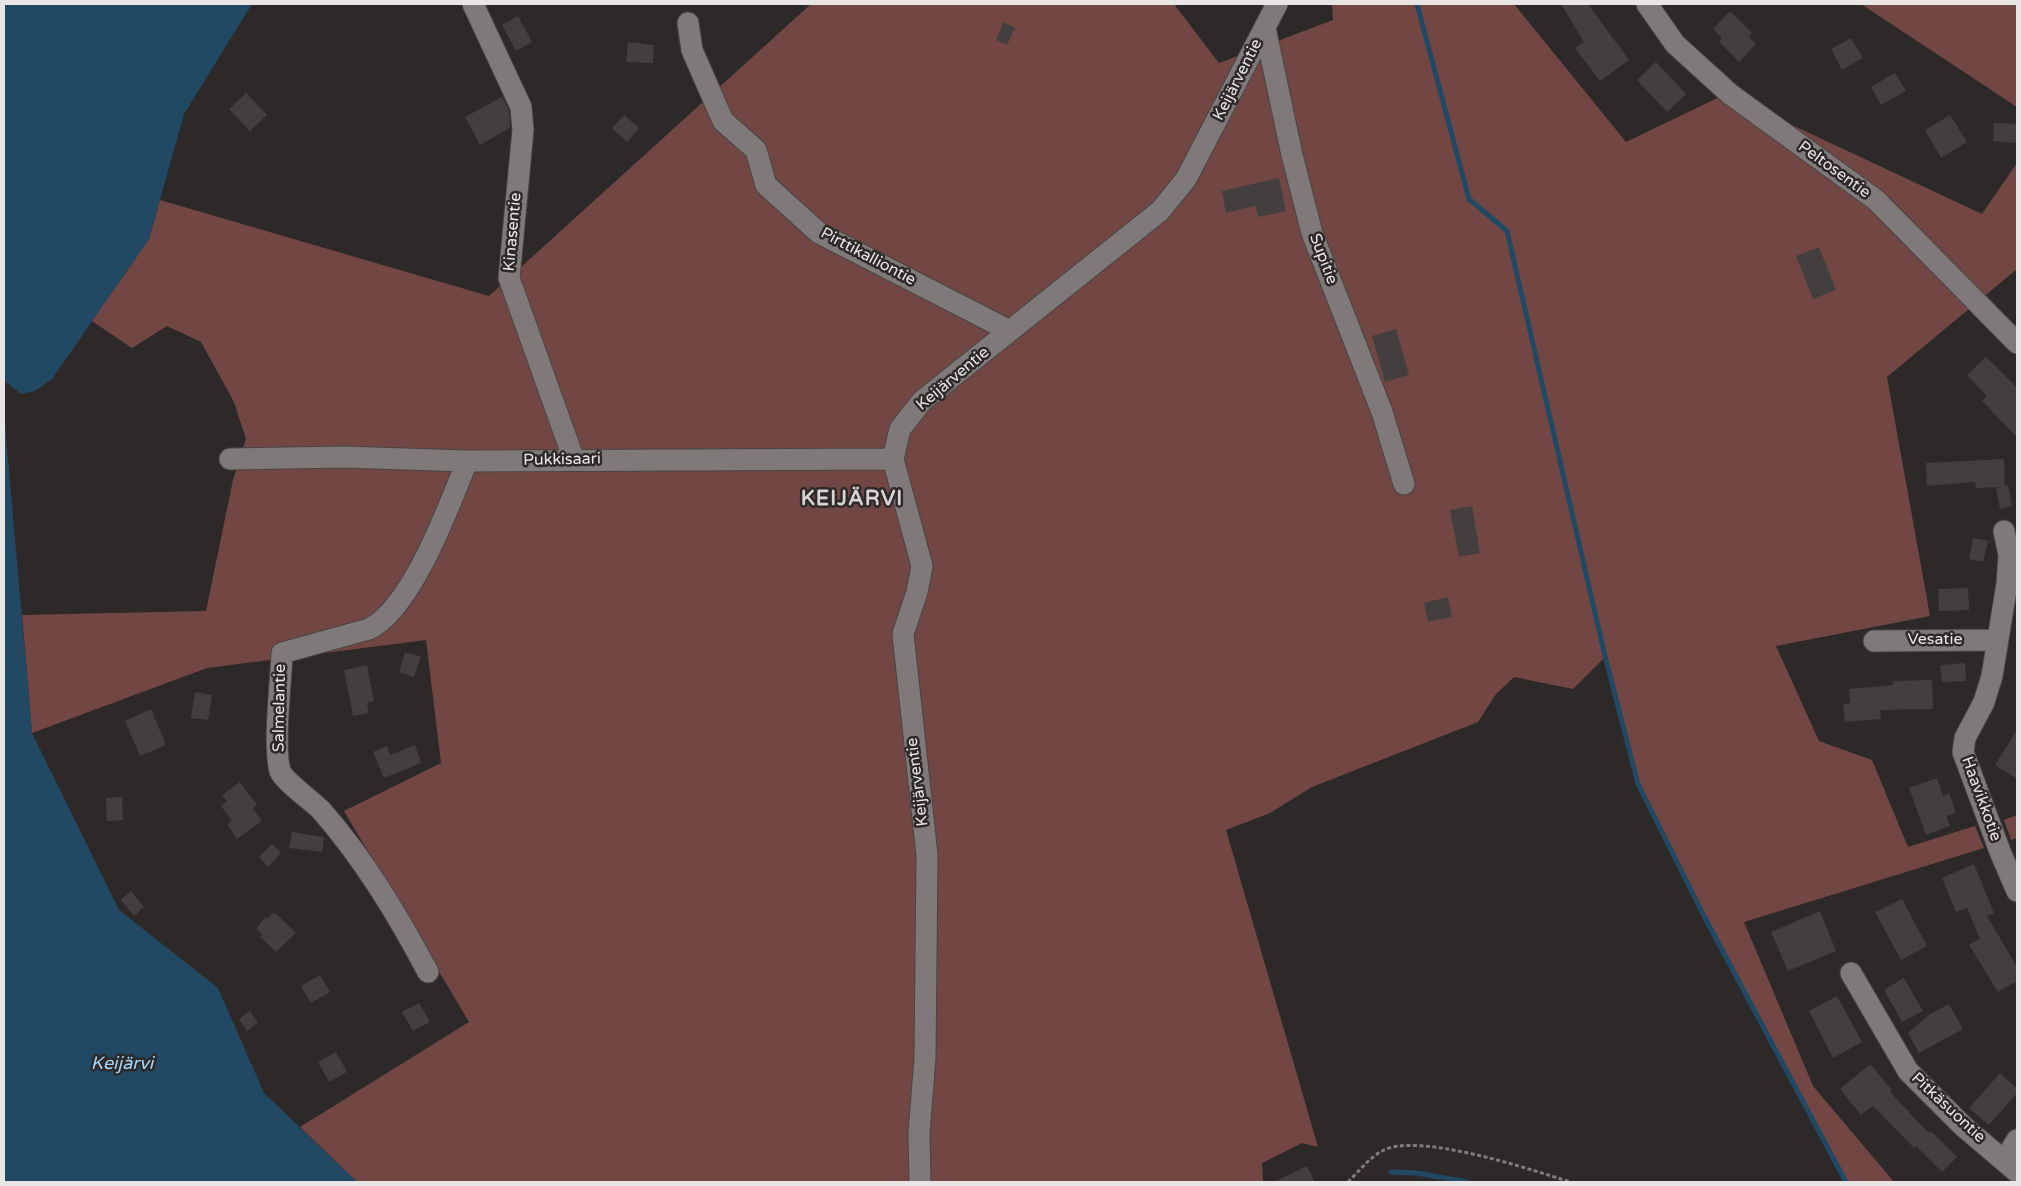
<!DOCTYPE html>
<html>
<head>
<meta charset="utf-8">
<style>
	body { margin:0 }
	#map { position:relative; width:2021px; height:1186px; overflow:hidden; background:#2d2929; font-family:"Varela Round",sans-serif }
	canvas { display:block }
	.frame { position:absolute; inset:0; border:5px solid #e8e5e5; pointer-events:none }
</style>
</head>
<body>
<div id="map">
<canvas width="2021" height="1186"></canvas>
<div class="frame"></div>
</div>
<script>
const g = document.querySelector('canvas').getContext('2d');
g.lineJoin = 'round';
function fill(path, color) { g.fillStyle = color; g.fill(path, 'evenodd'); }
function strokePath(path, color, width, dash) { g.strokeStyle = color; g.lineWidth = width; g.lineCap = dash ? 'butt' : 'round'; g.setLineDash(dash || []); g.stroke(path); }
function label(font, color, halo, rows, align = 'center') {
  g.font = font + ' "Varela Round",sans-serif'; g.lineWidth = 5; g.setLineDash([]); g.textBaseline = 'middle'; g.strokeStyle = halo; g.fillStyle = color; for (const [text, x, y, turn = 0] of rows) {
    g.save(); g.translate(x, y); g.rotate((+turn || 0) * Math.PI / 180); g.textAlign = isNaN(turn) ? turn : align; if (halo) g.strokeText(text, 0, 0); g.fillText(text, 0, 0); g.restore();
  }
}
fill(new Path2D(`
	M811,4H1174L1219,63L1333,20L1332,4H1514L1626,142L1726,94L1982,214L2017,163V269L1887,377L1930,616L1776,646L1819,741L1872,760L1908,847L1975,826L1984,848L1744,922L1813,1086L1894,1182H1846L1704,916L1638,784L1605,657L1573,689L1514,677L1496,694L1478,722L1312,787L1270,813L1226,830L1318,1147L1302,1143L1262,1163L1263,1182H357L300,1127L469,1022L344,811L441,763L426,640L207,668L32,733L22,615L206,611L233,480L246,439L234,402L201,342L167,326L132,348L92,321L149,239L160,200L489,296Z
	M1861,4H2017V107Z
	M2017,815V838L2011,840L2004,820Z`), '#724743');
fill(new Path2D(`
	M4,4H252L184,114L149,239L52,379L35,391L21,394L4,380Z
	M4,414L32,733L119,910L218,988L264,1093L357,1182H4Z`), '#224964');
strokePath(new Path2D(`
	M1417,4L1469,199L1507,231L1605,656L1638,784L1704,916L1846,1182
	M1391,1172L1417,1173L1467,1182`), '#224964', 5);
fill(new Path2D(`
	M1561,4H1588L1629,60L1600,81L1575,48L1584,42Z
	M1730,11L1752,33L1749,37L1756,44L1739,62L1719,42L1722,38L1713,29Z
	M518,16L532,42L516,51L502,25Z
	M1004,22L1015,28L1007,45L996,40Z
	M1851,38L1863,58L1842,70L1831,49Z
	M628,42L654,45L653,63L626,62Z
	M1656,62L1686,94L1667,112L1637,80Z
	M1895,73L1906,91L1881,105L1871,87Z
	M246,93L267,115L250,131L229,109Z
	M502,97L509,110L510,128L480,145L465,117Z
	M624,115L639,128L627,142L612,128Z
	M1950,115L1967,142L1941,158L1925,130Z
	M1994,123L2017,124V143L1993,141Z
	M1279,178L1286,211L1259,217L1255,206L1226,213L1222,191Z
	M1819,247L1836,290L1813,299L1796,256Z
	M1396,329L1409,375L1385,382L1372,336Z
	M1986,357L2017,388V437L1982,401L1987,396L1967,375Z
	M2004,459L2005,486L2008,485L2012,506L2000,509L1996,488L2002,487L1976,488L1975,482L1927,486L1926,463Z
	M1472,506L1480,553L1459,557L1450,510Z
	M1973,538L1988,541L1983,562L1969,559Z
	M1968,588L1969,610L1939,611L1938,589Z
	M1448,597L1452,617L1428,622L1424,603Z
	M405,652L421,657L414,677L399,672Z
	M1965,663L1966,681L1942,682L1940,665Z
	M367,665L374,701L367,703L369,713L353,716L344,670Z
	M1932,680L1933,709L1880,710L1881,719L1845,722L1843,704L1850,703L1849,689L1893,685V681Z
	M195,692L212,695L208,720L191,718Z
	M151,709L166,745L140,756L125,721Z
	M2017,730V779L1995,765Z
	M415,745L421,763L384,778L373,752L387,746L390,755Z
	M1937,778L1943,796L1949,793L1956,813L1946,816L1950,826L1926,835L1909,788Z
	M240,782L257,805L252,808L262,821L237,839L227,824L232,821L221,806L227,801L222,795Z
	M122,797L123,820L107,821L106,798Z
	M292,832L324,837L322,852L289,848Z
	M272,844L281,853L268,867L259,857Z
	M1974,864L1994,913L1987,916L2017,967V981L1998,992L1969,945L1980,939L1967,908L1956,912L1942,878Z
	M131,891L144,907L134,916L121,900Z
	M1902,899L1927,946L1901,960L1875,912Z
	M1820,911L1836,951L1788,971L1771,932Z
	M274,912L296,933L276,952L260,937L262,934L256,929L265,917L267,919Z
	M320,975L330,992L311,1003L301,986Z
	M1904,978L1923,1011L1902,1022L1884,990Z
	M1837,996L1862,1042L1833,1058L1809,1011Z
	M419,1003L430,1022L413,1031L402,1012Z
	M1949,1004L1963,1029L1919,1053L1908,1033L1930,1014Z
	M250,1011L258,1023L247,1031L239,1019Z
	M336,1052L347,1072L329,1082L318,1062Z
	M1870,1064L1892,1090L1890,1092L1922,1126L1929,1133L1931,1131L1957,1157L1942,1172L1916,1146L1914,1148L1873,1106L1861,1115L1840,1089Z
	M2000,1073L2017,1089V1093L1989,1125L1969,1108Z
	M1307,1166L1315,1182H1274Z`), '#443f3f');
const minor = new Path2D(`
	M473,4L521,107L523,130L509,278L574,460
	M1647,4L1675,44L1730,94L1876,200L2017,343
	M688,23L692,50L723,121L756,150L766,185L819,233L1010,331
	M1265,28L1292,155L1312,233L1382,412L1404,484
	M230,459L344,457L467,461L893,459
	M2004,531L2009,555L2007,584L1992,676L1984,702L1965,738L1963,752L2001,854L2017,891
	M1874,641L1997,640
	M428,972C397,914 364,859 321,810C312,801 284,781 280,771C273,745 281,682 282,653L369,629C412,608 449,506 467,461
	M1851,973L1908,1071L1963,1126L2017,1172
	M2005,1160L2017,1140
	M920,1182L919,1133L925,1058L927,855L903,634L917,592L922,566L893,459L900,429L922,401L1160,211L1186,179L1277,4`);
strokePath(minor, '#484544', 23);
strokePath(new Path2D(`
	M1348,1182C1358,1172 1369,1158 1382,1151C1416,1131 1533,1170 1570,1182`), '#7f7c7c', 3, [4, 2.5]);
strokePath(minor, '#7f7a79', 21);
label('16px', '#e8e5e5', '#2d2929', [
	["Keijärventie",1238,80,-63],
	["Peltosentie",1834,170,36],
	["Kinasentie",513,232,-85],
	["Pirttikalliontie",868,257,28],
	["Supitie",1323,259,69],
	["Keijärventie",953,379,-40],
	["Pukkisaari",562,460,-1],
	["Vesatie",1935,640],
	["Salmelantie",280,708,-89],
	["Keijärventie",918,782,-97],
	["Haavikkotie",1981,799,70],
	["Pitkäsuontie",1948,1108,43]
]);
label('italic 18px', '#a3d6fb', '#2d2929', [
	["Keijärvi",122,1064]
]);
g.letterSpacing = '1px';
label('bold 21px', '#d9d3d3', '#2d2929', [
	["KEIJÄRVI",852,499]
]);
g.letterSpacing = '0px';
</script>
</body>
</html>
